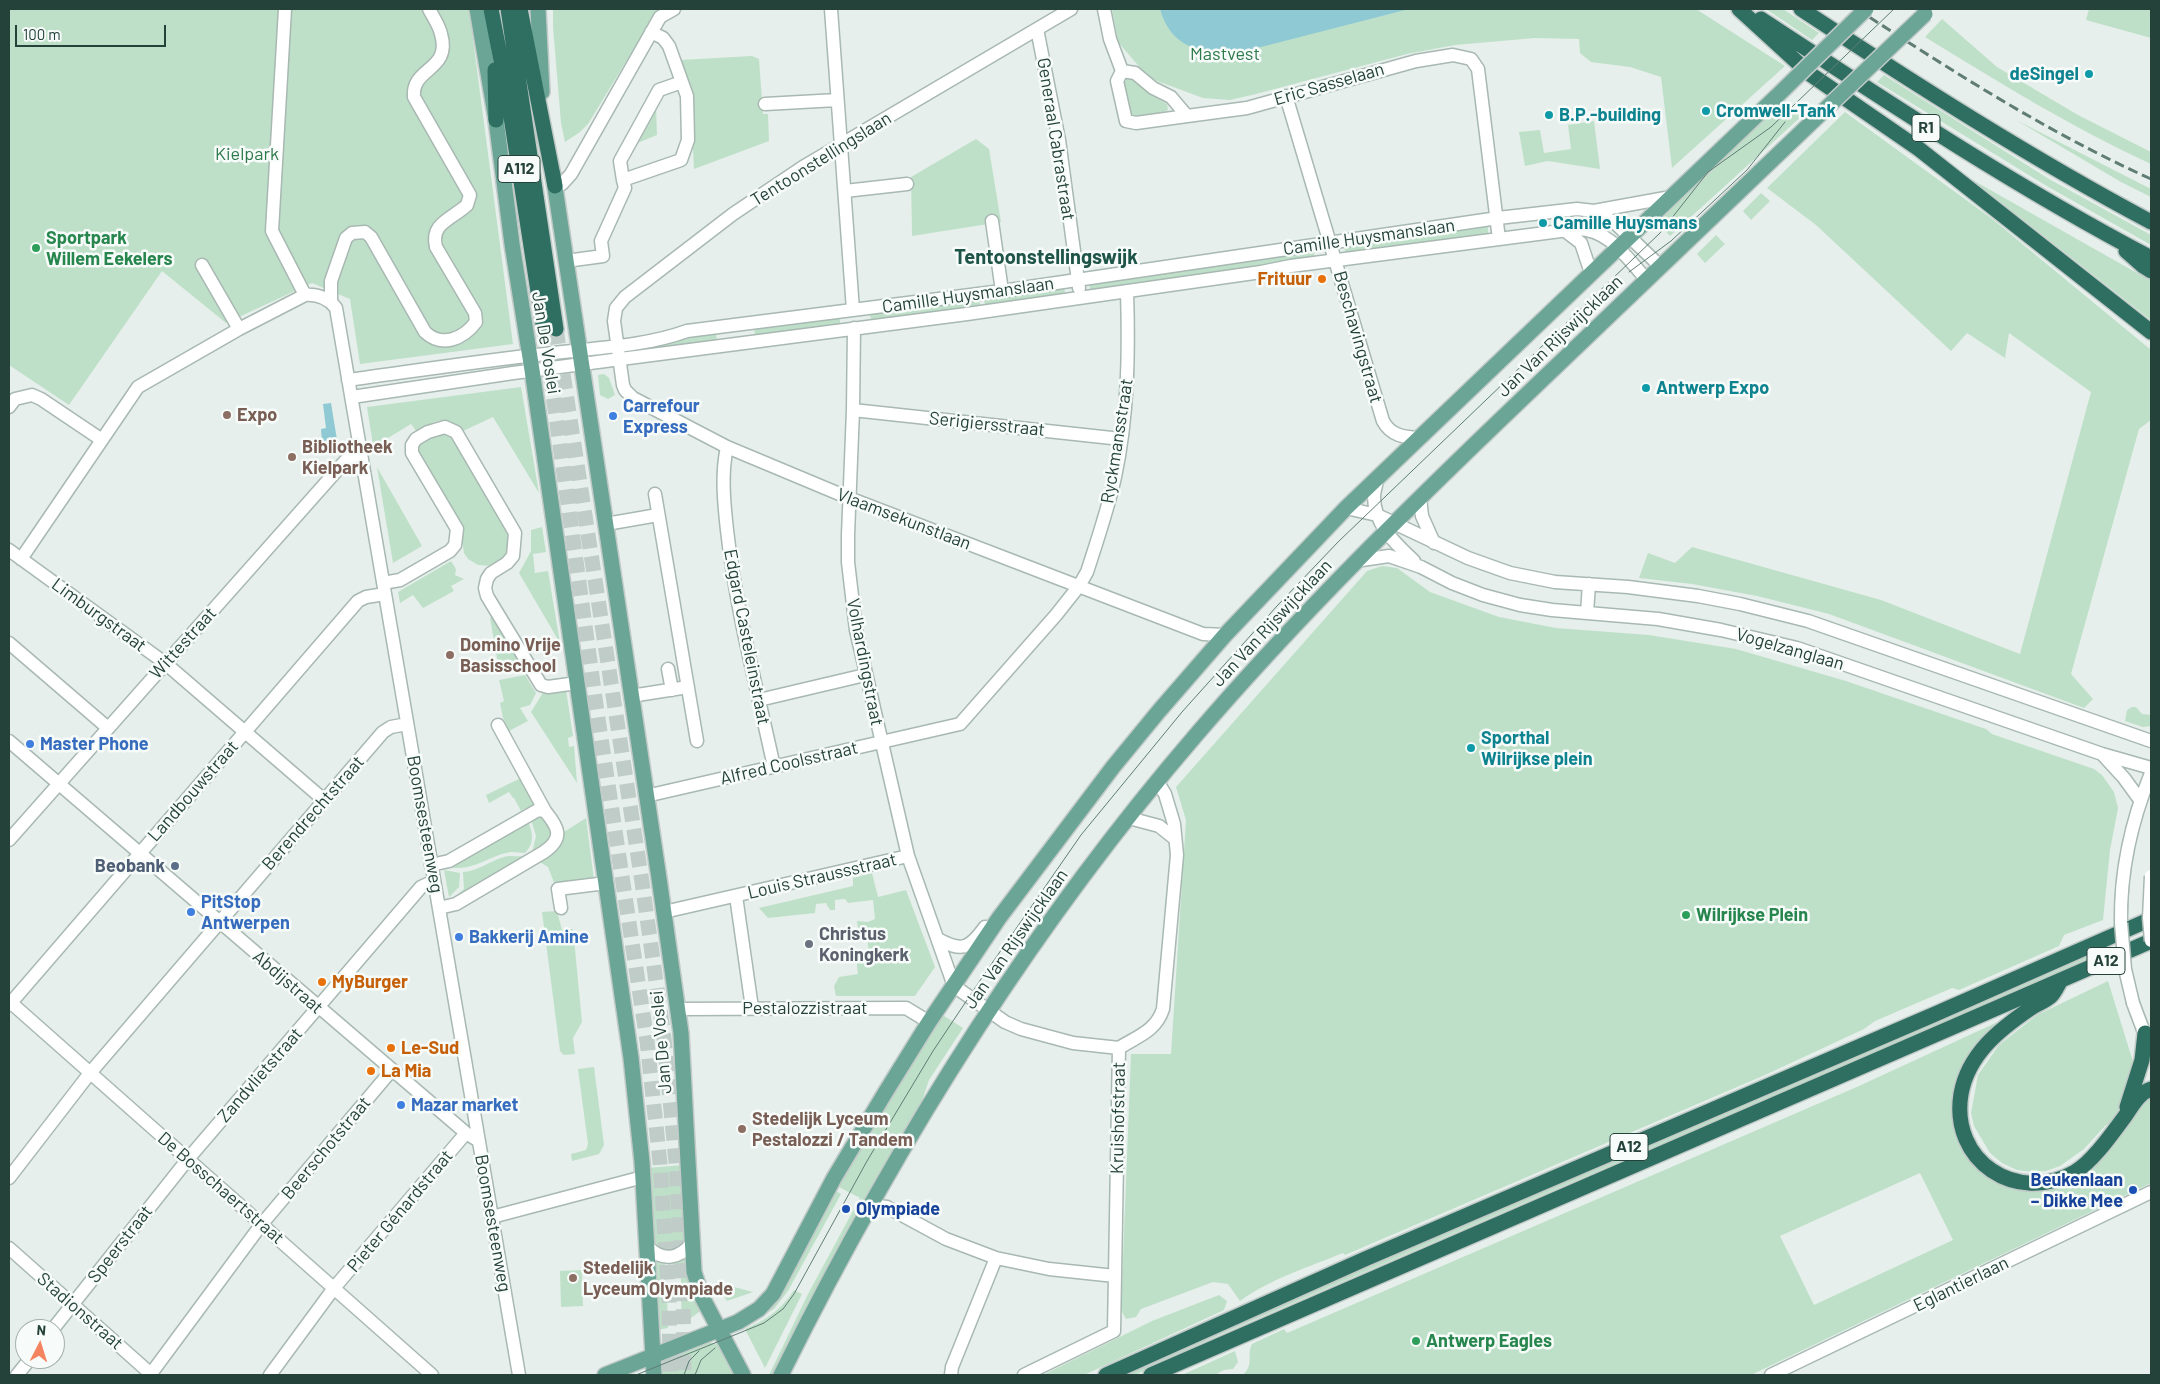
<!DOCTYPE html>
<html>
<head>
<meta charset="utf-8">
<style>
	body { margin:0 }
	#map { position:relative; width:2160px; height:1384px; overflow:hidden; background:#e6efeb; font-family:Barlow,sans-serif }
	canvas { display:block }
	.frame { position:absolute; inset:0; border:10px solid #24423a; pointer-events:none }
	.north { position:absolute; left:15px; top:1319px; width:50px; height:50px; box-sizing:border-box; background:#f7fbf9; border:1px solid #a3b1ad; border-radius:50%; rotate:5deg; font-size:14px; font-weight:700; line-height:20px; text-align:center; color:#24423a }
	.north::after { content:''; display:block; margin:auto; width:18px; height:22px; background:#f4845f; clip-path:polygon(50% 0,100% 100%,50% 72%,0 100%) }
	.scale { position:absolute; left:15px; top:25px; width:151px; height:22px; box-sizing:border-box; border:2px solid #24423a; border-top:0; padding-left:6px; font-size:15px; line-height:18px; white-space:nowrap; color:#24423a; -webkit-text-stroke:4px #f7fbf9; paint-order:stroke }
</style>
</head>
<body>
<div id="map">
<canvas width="2160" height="1384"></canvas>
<div class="frame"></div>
<div class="north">N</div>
<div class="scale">100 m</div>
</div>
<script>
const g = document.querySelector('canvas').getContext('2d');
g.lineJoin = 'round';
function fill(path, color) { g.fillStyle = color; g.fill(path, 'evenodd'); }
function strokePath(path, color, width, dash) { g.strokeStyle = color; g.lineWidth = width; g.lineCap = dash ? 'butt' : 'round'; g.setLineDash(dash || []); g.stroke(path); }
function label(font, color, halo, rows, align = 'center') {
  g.font = font + ' Barlow,sans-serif'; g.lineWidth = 5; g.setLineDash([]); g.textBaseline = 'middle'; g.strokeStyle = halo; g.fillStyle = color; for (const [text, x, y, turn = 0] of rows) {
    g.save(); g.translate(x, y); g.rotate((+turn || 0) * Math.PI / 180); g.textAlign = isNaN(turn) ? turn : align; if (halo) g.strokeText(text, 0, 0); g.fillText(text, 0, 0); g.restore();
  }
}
fill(new Path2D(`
	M9,9H469L513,344L360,364L350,299L312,283L226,323L162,271L69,405L9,365Z
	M553,9H658L588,124L580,132L565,142L561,123L553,27Z
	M1112,9H1696L1785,66L1672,168L1661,77L1630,67L1591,62L1580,53L1579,39L1535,38L1455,45L1407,54L1256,94L1230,100L1203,98L1149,78L1118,42Z
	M1766,9H1783L1819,33L1812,40Z
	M2089,9H2151V38L2086,20Z
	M1942,19L1997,67L2078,115L2151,152V164C2072,128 1999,82 1925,37Z
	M752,56L759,59L763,114H768L769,141L694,169L690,87L680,60Z
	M1884,75L2049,179L2151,235V245L2045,185L1877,82Z
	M1131,77L1151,95L1167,104L1168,110C1160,115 1138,118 1130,114L1124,85L1126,79Z
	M1780,99L1804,114L1670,236L1654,219Z
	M656,106L657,135L635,144Z
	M1845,112L1991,218L2151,350V420L2139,429L2071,674L2093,699L2084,708L1829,614L1757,596L1692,584L1639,578L1648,553L1675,563L1692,547L1881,600L2020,654L2091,392L2009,333L2005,358L1967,333L1951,351L1816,225L1767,188Z
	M2016,120L2151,189V197L2121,182Z
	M1594,121L1600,169L1548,161L1525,166L1519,132L1540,130L1544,153L1571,149L1568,125Z
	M976,139L989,149L1001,222L912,236L911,177Z
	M1971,179L2151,281V320Z
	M1761,193L1770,201L1751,220L1743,211Z
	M1488,227V235L1346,255L1344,246Z
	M1716,235L1725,244L1705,263L1697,254Z
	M1313,250L1315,259L1090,290L1089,281Z
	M1064,285L1065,294L985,305L983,296Z
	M979,297L980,305L871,321L870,312Z
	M840,316V325L755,337L754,328Z
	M716,333L717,342L642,352V347Z
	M604,374L609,378L615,395L608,399L600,395L598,375Z
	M521,387L539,493L493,417L463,431C447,413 434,421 416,431L411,424L388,438L391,443L378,449L377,445H373L367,407Z
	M441,430L451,434L507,529L508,553L501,561L495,566L478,565L468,559L464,553L461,532L414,452L415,444Z
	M377,467L422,546L393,563Z
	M542,527L546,552L533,554L535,573L548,571L560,643L519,573L531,551V530Z
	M451,561L456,569L455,575L464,579L451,586L454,591L423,608L413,595L400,603L398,592Z
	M1382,566L1397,568L1430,592L1499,617L1556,628L1649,635L1736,649L1846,681L1986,729L1992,734L2094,769L2102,775L2114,792L2118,808L2110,850L2103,920L2064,935L2059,946L1959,990L1952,988L1875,1021L1864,1029L1765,1075L1345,1255L1343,1253C1309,1267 1270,1279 1240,1301L1228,1284L1213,1282L1141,1309L1136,1317L1126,1319L1121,1310L1131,1054H1171L1186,820L1176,787L1367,571Z
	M493,615L522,667L499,670L490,618Z
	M525,675L536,693L530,705L520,708L528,721L509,731L503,718L500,703L504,701L499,680Z
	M566,690L573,736L568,738L569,747L574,746L577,783L531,712L544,691Z
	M2132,707H2136L2142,714L2151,715V726L2143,727L2125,721L2127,710Z
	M521,778L533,796V805L528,810L526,808L521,811L514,798H513L509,792L489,803L486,795Z
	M530,816H543L550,824L553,840L532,853L536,836Z
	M586,818L594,880L555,885L548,867L540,862C553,854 562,848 564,832Z
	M527,819C532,831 536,842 525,853C519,853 512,851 506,853C485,858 471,872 449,867Z
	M528,854L529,857L454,898L464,889L463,872C479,871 489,861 504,857C513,854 520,859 528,854Z
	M444,870L460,873L459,887L449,897Z
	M872,873L878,897L906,890L935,967L915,996H836L834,986L839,977L858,974L856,957L868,950V932L858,928L857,921L868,922L875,919L873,900L848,903L845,899L835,900V910H830L826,903L816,904L815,913L768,918L759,908L853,886V878Z
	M557,911L562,930L573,929L582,1022L573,1038L575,1054L564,1055L560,1051L542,912Z
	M2105,949L2106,954L1568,1184L1217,1336L1135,1375H1127L1206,1337Z
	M2108,981L2134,1065L2122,1108L2114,1120L2105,1126L2084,1149L2060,1166L2046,1171L2034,1172L2017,1170L2002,1163L1990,1153L1974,1126L1971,1113L1978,1075L1999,1045L2037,1015Z
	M941,1014L963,1028L929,1080L921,1104L776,1375H769L808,1294L860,1198L837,1186Z
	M2002,1020C1985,1041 1958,1065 1953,1091C1943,1145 1985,1197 2042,1189C2050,1188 2060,1187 2068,1183C2091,1172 2129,1120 2148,1098L2150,1100L2151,1106V1183L1751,1375H1243C1255,1363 1246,1356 1252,1344L1284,1329L1287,1333L1859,1086ZM1920,1173L1953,1240L1814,1305L1780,1236Z
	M594,1067L604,1145L599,1154L572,1161L571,1154L586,1150L588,1144L578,1069Z
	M684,1165L686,1242L677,1251C665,1251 657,1251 652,1239L647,1168Z
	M835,1190L841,1194L788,1291L774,1309L754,1321Z
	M652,1256L665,1261L666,1284H681V1265H673V1262L686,1256L703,1309L682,1325L681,1295H667L668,1328L657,1330Z
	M582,1270L583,1306L561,1307L560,1271Z
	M715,1282L753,1292L727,1301Z
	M794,1290L802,1294L765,1368L745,1329C766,1320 781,1310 794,1290Z
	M1219,1295L1227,1301L1224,1310L1084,1375H1043L1152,1321Z
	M707,1341L719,1345L735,1375H659C660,1353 689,1349 707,1341Z
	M1235,1351L1238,1362L1233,1369L1224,1370L1215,1375H1182Z`), '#bfe0c8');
fill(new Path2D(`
	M1160,9H1409L1226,56C1193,50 1170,44 1160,9Z
	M331,403L338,446L323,455L321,429L326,428L323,404Z`), '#8ec9d4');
strokePath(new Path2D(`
	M556,329L642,882L664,1038L676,1162L683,1292L684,1375
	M544,330L597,712L647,1041L660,1163L669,1298L670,1375`), '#bfccc8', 15, [15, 8]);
const minor = new Path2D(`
	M285,9L272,231L305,295
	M831,9L853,310
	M1071,9L803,167L733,214L625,297L616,308L614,321L623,385L625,390L633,398L727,447L849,498L1203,634L1225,635
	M1104,9L1110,39L1122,71L1135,73L1153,88L1171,97L1187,116L1247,108L1416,61L1453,55L1471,59L1478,69L1499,239
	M1037,29L1059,140L1079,288
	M651,32L663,38L669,46L687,96L688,140L681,160L623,180L620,161L659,90L682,82
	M1122,71L1117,81L1126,121L1136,123L1187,116
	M1286,96L1383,421C1391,436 1404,437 1419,438
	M765,104L837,100
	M555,186L562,184L571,174L660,17L674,9
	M845,191L907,184
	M1594,211L1614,222L1660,266
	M992,221L1002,291
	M1564,230L1581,243L1591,273
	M566,261L603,256L601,241L625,188L623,180
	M202,265L239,329
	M331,302V281L346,238L352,233L365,232L371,237L425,332C442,348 463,339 476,322L475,313L436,247C430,223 452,219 467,205L470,195L414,97C411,67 452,71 441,34C439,25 433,17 429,9
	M854,328L853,410L848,535V562L856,630L908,856L954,986L1005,1022L1021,1029L1073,1043L1119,1048
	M348,380C414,371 479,361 545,354C592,348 643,347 687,331L1002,291L1498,218L1577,209L1594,211L1671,197
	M352,397L513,373L967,314L1261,272L1291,266L1576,229C1608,228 1627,258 1646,279
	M9,407L15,399L32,395L41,399L102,440
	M853,410L1121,439
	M727,447C721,474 724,503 727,530C736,611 757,688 774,767
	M1377,478C1377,484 1374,491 1374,497C1374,524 1395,543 1414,561
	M655,494L697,741
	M1420,497L1422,516L1434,543
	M1346,508L1377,515L1468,558L1510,573L1555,582L1628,587L1698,596L1740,604L1808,621L2151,741
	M606,524L658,515
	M9,550L165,663L324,800
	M21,559L138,387L239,329L305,295C318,294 328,298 336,308L519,1375
	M1355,561L1389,556L1421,567L1452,583L1483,595L1520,605L1552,610L1658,619L1721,630L1797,648L2102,754L2151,768
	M383,583L400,580L450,551L455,545L457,529L412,453V445L416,439L428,432L445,427L456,432L515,533L513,556L507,563L491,573L487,579L485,588L487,596L541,685L548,687L577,683
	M1587,613L1589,584
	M9,643L108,728
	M668,669L672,690
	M631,696L688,687
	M759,700L865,675
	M498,725L545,811
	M9,741L466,1133L479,1141
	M2102,754L2124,778L2140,800
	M646,796L960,724L1056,615L1079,586L1087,572C1097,541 1108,509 1115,477C1128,416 1129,353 1127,291
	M1129,818L1159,826L1174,838
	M9,840L347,459L362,452
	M431,865L449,861L538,810L545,811C559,828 564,838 544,852L456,904L439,908
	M736,896L752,1008
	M561,908L558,889L606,883
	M664,912L908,856
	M2121,923C2120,871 2131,822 2151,773
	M938,939C962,952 969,949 985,927
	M9,1001L432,1375
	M2133,1003L2151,1051
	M9,1005L358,601L366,597L385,594
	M677,1009L906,1008L929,1022
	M1119,1048C1138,1036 1156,1031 1163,1009L1177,855L1174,824L1165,794L1157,781
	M9,1178L90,1073L383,732L391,727L407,724
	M869,1205L887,1207L946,1239L996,1258L1049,1269L1115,1276
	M492,1217L643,1177
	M648,1247C663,1262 679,1259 692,1243
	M9,1248L151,1374
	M53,1329L188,1159L421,887L434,881
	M17,1375L30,1359
	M150,1375L261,1225L391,1071
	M270,1375L334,1288L466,1133
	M951,1375L952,1367L996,1258
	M1024,1375L1114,1331L1119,1048
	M1771,1375L2151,1192`);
const major = new Path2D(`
	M477,9L496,120L512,244L532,370L631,1058L642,1162L654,1375
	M538,9L542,92
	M553,174L659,878L681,1033L694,1272L702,1297L743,1375
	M605,1375L738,1322L759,1309L773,1294L834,1178L885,1093L929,1022L999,918L1113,767L1159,711L1225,635L1346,508L1777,96
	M781,1375C894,1147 1029,929 1196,735C1298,616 1409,507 1522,399C1619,306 1716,213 1814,120`);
const highway = new Path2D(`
	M491,9L507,91L544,330
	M508,9L556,329
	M520,9L555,186
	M1739,9L1810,74L1919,149L2151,332
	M1801,9C1915,84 2031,158 2151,222
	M1761,19C1889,103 2016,187 2151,258
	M495,70L496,120
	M2126,251L2143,266L2151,271
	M2061,980C2058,985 2055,992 2051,996C2046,1001 2037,1004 2031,1008C2000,1029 1968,1054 1961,1094C1950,1161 2016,1205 2075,1172C2093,1161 2111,1135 2123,1119C2132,1107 2137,1094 2151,1089
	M2127,1107L2142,1060L2145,1033
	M1106,1375L1365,1259L1933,1015L2151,919
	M1151,1375L2151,941`);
strokePath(minor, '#a8b8b2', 15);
strokePath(major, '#c2cac8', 18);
strokePath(highway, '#c2cac8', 18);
strokePath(minor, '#fff', 12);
strokePath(major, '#6aa596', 15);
strokePath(highway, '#2f6f62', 15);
strokePath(new Path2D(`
	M1629,272L1671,241L1747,170L1785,122
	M636,1375L764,1323L783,1309L794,1294L867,1161L933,1051L979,982L1081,835L1182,712L1277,606L1338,542L1660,233L1708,172L1771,127L1894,9
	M684,1375L689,1361L699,1351
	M695,1375L701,1360L715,1348`), '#5f7d75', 1);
strokePath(new Path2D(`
	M1857,9C1952,71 2047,132 2151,179`), '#5f7d75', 3, [10, 5]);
const minorBridge = new Path2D(`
	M2151,876L2149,918L2151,941
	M2121,923L2125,969L2133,1003`);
const majorBridge = new Path2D(`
	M1777,96L1866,9
	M1814,120L1925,14`);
strokePath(minorBridge, '#a8b8b2', 15, []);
strokePath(majorBridge, '#c2cac8', 18, []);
strokePath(minorBridge, '#fff', 12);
strokePath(majorBridge, '#6aa596', 15);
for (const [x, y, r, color] of [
	[2089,74,5,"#0f9aa8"],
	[1706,111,5,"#0f9aa8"],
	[1549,115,5,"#0f9aa8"],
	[1543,223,5,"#0f9aa8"],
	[36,248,5,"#2e9e5b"],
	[1322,279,5,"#e8710a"],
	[1646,388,5,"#0f9aa8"],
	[227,415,5,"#8d6e63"],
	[613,416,5,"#3f7fe0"],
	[292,457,5,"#8d6e63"],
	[450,655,5,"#8d6e63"],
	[30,744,5,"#3f7fe0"],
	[1471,748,5,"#0f9aa8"],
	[175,866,5,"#5c6f8a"],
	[191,912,5,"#3f7fe0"],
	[1686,915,5,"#2e9e5b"],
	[459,937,5,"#3f7fe0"],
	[809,944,5,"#6b7280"],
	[322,982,5,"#e8710a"],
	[391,1048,5,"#e8710a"],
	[371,1071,5,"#e8710a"],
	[401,1105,5,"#3f7fe0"],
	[742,1129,5,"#8d6e63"],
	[2133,1190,5,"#1a4fb4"],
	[846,1209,5,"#1a4fb4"],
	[573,1278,5,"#8d6e63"],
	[1416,1341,5,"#2e9e5b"]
]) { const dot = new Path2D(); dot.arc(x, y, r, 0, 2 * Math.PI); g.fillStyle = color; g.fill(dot); strokePath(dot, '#f7fbf9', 2); }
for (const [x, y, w] of [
	[1926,128,28],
	[519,169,42],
	[2106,961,38],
	[1629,1147,38]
]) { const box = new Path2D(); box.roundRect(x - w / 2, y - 13.5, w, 27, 4); g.fillStyle = '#f7fbf9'; g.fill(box); strokePath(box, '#24423a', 1); }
label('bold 16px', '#24423a', null, [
	["R1",1926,128],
	["A112",519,169],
	["A12",2106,961],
	["A12",1629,1147]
]);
label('18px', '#2d7a4b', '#f7fbf9', [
	["Mastvest",1225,54],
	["Kielpark",247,154]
]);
label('bold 18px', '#0d838f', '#f7fbf9', [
	["deSingel",2079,74,"right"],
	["Cromwell-Tank",1716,111],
	["B.P.-building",1559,115],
	["Camille Huysmans",1553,223],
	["Antwerp Expo",1656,388],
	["Sporthal",1481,738],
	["Wilrijkse plein",1481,759]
], 'left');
label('18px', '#24423a', '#f7fbf9', [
	["Eric Sasselaan",1329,84,-16],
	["Generaal Cabrastraat",1056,139,81],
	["Tentoonstellingslaan",821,159,-32],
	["Camille Huysmanslaan",1369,237,-8],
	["Camille Huysmanslaan",968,295,-8],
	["Jan Van Rijswijcklaan",1560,336,-44],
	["Beschavingstraat",1358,337,74],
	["Jan De Voslei",546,343,81],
	["Serigiersstraat",987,424,6],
	["Ryckmansstraat",1117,441,-81],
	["Vlaamsekunstlaan",904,519,21],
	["Limburgstraat",99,615,36],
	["Jan Van Rijswijcklaan",1272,623,-47],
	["Edgard Casteleinstraat",747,637,79],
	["Wittestraat",183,643,-48],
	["Vogelzanglaan",1790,649,16],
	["Volhardingstraat",865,662,79],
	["Alfred Coolsstraat",789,763,-13],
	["Landbouwstraat",193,791,-49],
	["Berendrechtstraat",313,813,-49],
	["Boomsesteenweg",425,824,80],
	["Louis Straussstraat",822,876,-13],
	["Jan Van Rijswijcklaan",1016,939,-55],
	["Abdijstraat",288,982,41],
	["Pestalozzistraat",805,1008],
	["Jan De Voslei",661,1042,-95],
	["Zandvlietstraat",260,1075,-49],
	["Kruishofstraat",1118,1118,-89],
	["Beerschotstraat",326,1148,-50],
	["De Bosschaertstraat",221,1188,41],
	["Pieter Génardstraat",400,1211,-50],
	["Boomsesteenweg",493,1223,80],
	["Speerstraat",120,1244,-52],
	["Eglantierlaan",1961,1284,-26],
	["Stadionstraat",80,1311,41]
]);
label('bold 18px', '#27864d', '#f7fbf9', [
	["Sportpark",46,238],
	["Willem Eekelers",46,259],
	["Wilrijkse Plein",1696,915],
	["Antwerp Eagles",1426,1341]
], 'left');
label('bold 18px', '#c56008', '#f7fbf9', [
	["Frituur",1312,279,"right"],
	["MyBurger",332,982],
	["Le-Sud",401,1048],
	["La Mia",381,1071]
], 'left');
label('bold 18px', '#366cbe', '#f7fbf9', [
	["Carrefour",623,406],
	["Express",623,427],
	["Master Phone",40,744],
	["PitStop",201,902],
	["Antwerpen",201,923],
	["Bakkerij Amine",469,937],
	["Mazar market",411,1105]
], 'left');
label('bold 18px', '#785e54', '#f7fbf9', [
	["Expo",237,415],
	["Bibliotheek",302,447],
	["Kielpark",302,468],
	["Domino Vrije",460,645],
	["Basisschool",460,666],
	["Stedelijk Lyceum",752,1119],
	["Pestalozzi / Tandem",752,1140],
	["Stedelijk",583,1268],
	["Lyceum Olympiade",583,1289]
], 'left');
label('bold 18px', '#4e5e75', '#f7fbf9', [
	["Beobank",165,866]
], 'right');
label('bold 18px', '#5b616d', '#f7fbf9', [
	["Christus",819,934],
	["Koningkerk",819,955]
], 'left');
label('bold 18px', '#164399', '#f7fbf9', [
	["Beukenlaan",2123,1180],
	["– Dikke Mee",2123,1201],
	["Olympiade",856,1209,"left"]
], 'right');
label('bold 20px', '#1f5548', '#f7fbf9', [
	["Tentoonstellingswijk",1046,257]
]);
</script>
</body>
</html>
